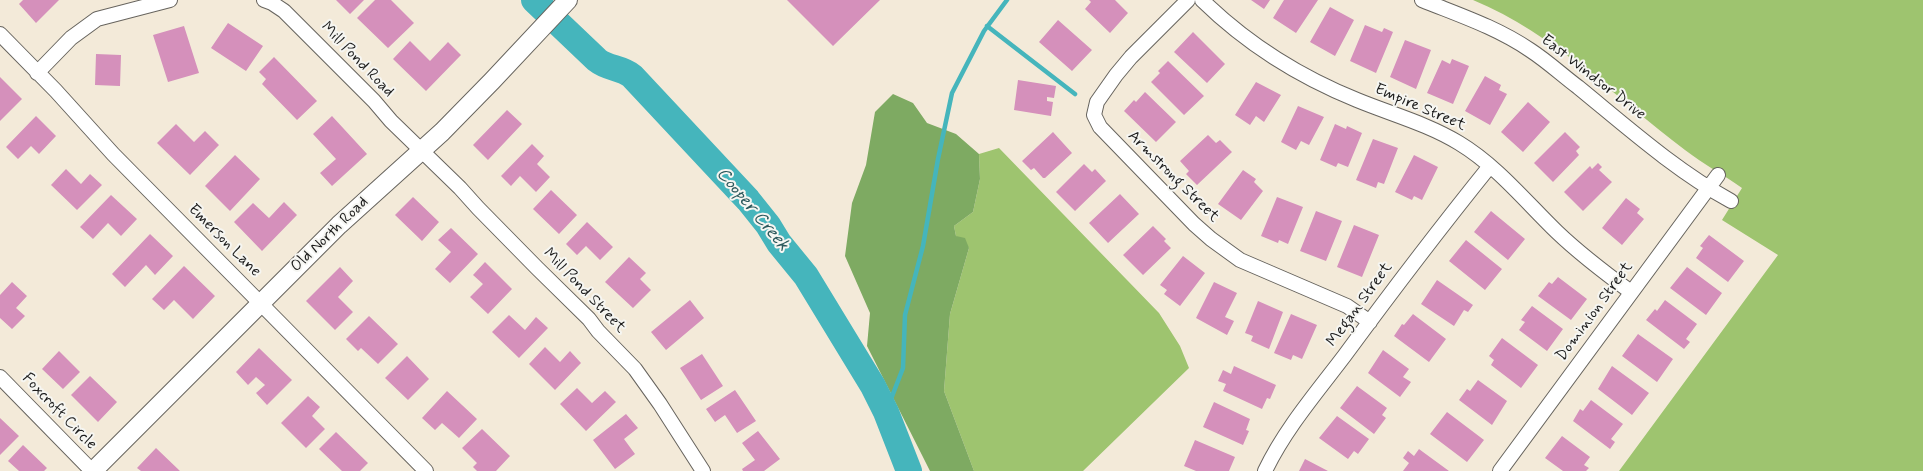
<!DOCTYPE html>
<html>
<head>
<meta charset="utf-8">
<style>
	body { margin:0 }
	canvas { display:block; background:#f3ead9 }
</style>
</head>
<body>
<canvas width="1923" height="471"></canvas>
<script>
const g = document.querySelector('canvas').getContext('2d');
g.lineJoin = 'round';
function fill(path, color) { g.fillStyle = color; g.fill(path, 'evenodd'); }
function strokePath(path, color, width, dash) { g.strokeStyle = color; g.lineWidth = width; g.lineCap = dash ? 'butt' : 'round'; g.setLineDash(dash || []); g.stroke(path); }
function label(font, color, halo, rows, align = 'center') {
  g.font = font + ' Mynerve,sans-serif'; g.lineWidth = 4; g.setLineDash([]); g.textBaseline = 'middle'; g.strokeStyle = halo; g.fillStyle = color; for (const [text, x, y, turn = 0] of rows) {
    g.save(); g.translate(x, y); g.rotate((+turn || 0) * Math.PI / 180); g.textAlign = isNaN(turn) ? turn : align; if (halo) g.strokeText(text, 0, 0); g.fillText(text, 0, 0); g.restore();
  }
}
fill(new Path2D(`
	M1473,0H1923V471H1619L1778,255L1722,220L1742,188C1724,175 1703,164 1685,150C1616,98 1555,34 1473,0Z
	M999,148L1159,313L1180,346L1189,368L1083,471H974L944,391L950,314L969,248L956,236L954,226L973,212L980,179L979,154Z`), '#9ec46f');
fill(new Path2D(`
	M893,94L913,103L927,123L956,134L979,154L980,179L973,212L954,226L956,236L965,238L969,248L950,314L944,391L974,471H930L867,346L870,313L845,256L852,203L866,165L875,112Z`), '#7eaa62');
strokePath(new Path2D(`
	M987,26L1075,94
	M886,412L903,368L905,315L923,246L938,159L952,93L984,31L1007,0`), '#45b5bc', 4.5);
strokePath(new Path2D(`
	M534,0L597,60C608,69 621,67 632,76L748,200L768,225L779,243L806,276L873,386L886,412L909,471`), '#45b5bc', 26);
fill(new Path2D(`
	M23,0H59L36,23L19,4Z
	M336,0H364L350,14Z
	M375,0H391L414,23L388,48L357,18Z
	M787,0H880L833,46Z
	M1089,0H1115L1128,13L1110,33L1085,9L1091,2Z
	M1251,0H1270L1264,9Z
	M1284,0H1318L1296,33L1273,18Z
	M1330,7L1354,20L1335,56L1310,42Z
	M1058,20L1092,50L1072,71L1039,42Z
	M228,23L263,46L246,71L211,48Z
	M1365,25L1382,32L1384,28L1393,32L1376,73L1350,61Z
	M184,26L199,73L168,82L153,35Z
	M1193,32L1225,64L1207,83L1174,52Z
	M1405,40L1431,50L1416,89L1390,77Z
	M410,41L430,61L448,42L461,55L426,91L393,59Z
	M96,54L121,55L120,86L95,85Z
	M274,57L317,101L297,120L262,84L266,79L259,72Z
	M1452,59L1469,66L1453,104L1427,93L1442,60L1450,64Z
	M1168,61L1204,96L1184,115L1151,82L1160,73L1158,71Z
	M1485,76L1501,85L1499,90L1507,94L1490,125L1465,111Z
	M0,77L22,99L0,121Z
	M1018,80L1056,86L1054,98L1047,97V101L1053,102L1051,116L1014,110Z
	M1256,82L1281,95L1264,122L1256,116L1250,125L1235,115Z
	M1145,92L1176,122L1156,142L1124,111L1134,100L1136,102Z
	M1528,102L1550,122L1523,152L1501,132Z
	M1298,106L1324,117L1309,145L1301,141L1296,150L1281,142Z
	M507,110L522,124L488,160L473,145Z
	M36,116L56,136L39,154L31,146L18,159L6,147Z
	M332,116L367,154L332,186L320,173L336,159L313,134Z
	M176,124L194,142L205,131L219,145L190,175L157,143Z
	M1335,124L1346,129L1347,126L1362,133L1348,167L1338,163L1336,167L1320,160Z
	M1053,132L1072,153L1045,178H1043L1034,168L1031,170L1022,161Z
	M1565,132L1580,147L1576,151L1579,155L1553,182L1534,163Z
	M1208,135L1216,143L1220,140L1232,152L1197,185L1186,174L1189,171L1180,161Z
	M1373,139L1398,148L1384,184L1378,182L1376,188L1356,180Z
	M532,144L544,156L537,164L550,177L536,192L520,176L511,186L501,176Z
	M235,155L260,179L230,211L205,186Z
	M1414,155L1438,167L1422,200L1414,196L1412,200L1395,192Z
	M1598,163L1602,167L1599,170L1612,182L1583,211L1564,192L1590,166L1592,169Z
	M1084,164L1092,172L1095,169L1106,181L1075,211L1056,192Z
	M66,169L81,184L90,174L102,185L77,210L51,185Z
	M1243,170L1256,179L1254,182L1263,191L1241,220L1218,204Z
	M551,190L577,215L559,234L533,209Z
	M1120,194L1139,214L1108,243L1089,223Z
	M111,195L137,219L121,236L108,223L93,239L80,227Z
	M413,197L439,222L422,241L395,215Z
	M1277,197L1303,207L1288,244L1279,240L1278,243L1261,236Z
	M1626,198L1640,209L1637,213L1644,219L1622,245L1602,228Z
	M284,202L297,215L262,251L234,222L253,203L269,218Z
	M1316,211L1342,221L1326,261L1300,251Z
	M1491,211L1525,239L1508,260L1474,232Z
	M587,222L613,247L600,260L586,246L577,255L566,244Z
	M1354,225L1379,235L1362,277L1337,267Z
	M1153,226L1166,239L1164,241L1171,248L1143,275L1123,255Z
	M451,228L478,254L450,283L435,269L451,252L438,240Z
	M150,234L173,256L155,275L146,265L125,287L112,274Z
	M1709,235L1744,261L1728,282L1696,258L1703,248L1700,246Z
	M1466,240L1502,269L1485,290L1449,261Z
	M1183,256L1205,273L1180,306L1164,294L1167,290L1160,285Z
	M629,257L646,273L640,279L651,290L633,308L605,282Z
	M485,262L512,289L488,314L470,297L483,284L473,275Z
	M184,266L215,296L193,319L174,300L164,310L152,299Z
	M340,267L353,281L338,297L353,312L335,330L306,301Z
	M1687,267L1722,293L1706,315L1670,288Z
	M1558,277L1587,299L1571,320L1538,296L1549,282L1552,284Z
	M1437,280L1473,305L1468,312L1464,310L1454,326L1421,304Z
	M12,282L27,296L16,308L25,316L12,329L0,318V295Z
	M1214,282L1237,293L1225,317L1234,321L1227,335L1196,318Z
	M690,300L704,318L666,350L651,332Z
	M1665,300L1697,324L1686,339L1690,342L1684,349L1646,320L1655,309L1657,311Z
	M1258,301L1283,312L1269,349L1251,341L1253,336L1245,333Z
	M1532,306L1563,329L1547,351L1519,330L1525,322L1521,320Z
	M1291,314L1317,325L1302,359L1293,355L1291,360L1274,353Z
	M1413,314L1446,339L1429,362L1394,336L1402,324L1404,325Z
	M509,315L525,330L536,317L548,328L519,358L492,332Z
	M369,316L398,344L378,364L361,348L358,351L346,339Z
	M1638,334L1673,359L1657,382L1622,356Z
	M1502,338L1538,365L1521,388L1491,365L1494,360L1489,356Z
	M545,347L560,362L570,351L581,363L555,390L529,364Z
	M259,348L292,380L267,405L256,393L265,385L256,377L248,385L236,372Z
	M1383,350L1409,369L1403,377L1411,382L1400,397L1368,373Z
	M59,351L80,372L63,389L42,369Z
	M702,354L723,386L701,400L680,368Z
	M407,356L429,379L408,400L385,378Z
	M1234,366L1276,385L1270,399L1267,398L1262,409L1223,391L1226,384L1218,381L1223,370L1231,374Z
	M1612,366L1649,393L1632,415L1598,389Z
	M90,376L117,402L98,422L71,395Z
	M1478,380L1507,401L1492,425L1459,400L1467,389L1470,391Z
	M1357,386L1387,408L1382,415L1386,418L1374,434L1340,408Z
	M577,388L592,403L605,391L616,402L586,431L560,404Z
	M735,390L756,421L737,433L725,415L715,422L706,409Z
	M447,391L477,419L459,438L442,423L435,430L422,418Z
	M308,396L320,407L312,416L325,429L306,448L281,423Z
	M1591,400L1623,424L1611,439L1615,442L1610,449L1573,421L1580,409L1583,411Z
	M1214,402L1250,419L1246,430L1249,431L1243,445L1203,427Z
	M1447,412L1484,440L1467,462L1430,434Z
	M626,414L638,428L624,439L635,454L615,469L593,440Z
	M1337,416L1369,439L1358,454L1354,451L1348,459L1319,438Z
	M0,418L19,436L0,455Z
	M482,429L510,456L496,471H477L473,467L477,463L462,448Z
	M758,431L780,459L764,471H743L742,469L755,460L742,443Z
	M336,432L368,463L360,471H342L319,449Z
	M1562,436L1590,457L1584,465L1589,468L1586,471H1563L1545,458Z
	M1195,440L1235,457L1229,471H1196L1184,466Z
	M23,445L47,468L44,471H19L8,461Z
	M156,448L180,471H141L137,468Z
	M1419,449L1423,452L1449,471H1403L1409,463L1403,458L1408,451L1414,456Z
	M1305,459L1328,471H1299Z`), '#d590bb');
const minor = new Path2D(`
	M264,0L272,3L284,11L374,101L391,121L460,188L478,208L537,268L589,319L598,331L635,369L660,404L703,471
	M1188,0L1131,57L1116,75L1097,102L1094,115L1100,127L1194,224L1211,239L1240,260L1347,306L1370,322
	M1202,0C1246,43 1300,77 1357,100C1391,114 1428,124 1459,143C1497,166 1525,201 1557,232C1580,254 1605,273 1631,292
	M1422,0C1459,15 1496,27 1530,50C1547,61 1562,75 1578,87C1627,127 1675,170 1731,201
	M0,34L56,91L113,154L426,471
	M37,73L71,38L97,19L170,0
	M0,377L92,471
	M1265,471C1285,429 1317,392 1345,355C1392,291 1440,228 1490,166
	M1500,471L1718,175`);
const tertiary = new Path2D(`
	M93,471L339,225L442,132L492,81L568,0`);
strokePath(minor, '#67645e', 16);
strokePath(tertiary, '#67645e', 20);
strokePath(minor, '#fff', 14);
strokePath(tertiary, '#fff', 18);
label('16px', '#1c1c1c', '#f6f6f2', [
	["Mill Pond Road",357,60,46],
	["East Windsor Drive",1593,78,38],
	["Empire Street",1420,108,23],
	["Armstrong Street",1173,177,45],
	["Old North Road",330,235,-44],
	["Emerson Lane",224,241,45],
	["Mill Pond Street",584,291,46],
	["Megan Street",1360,305,-54],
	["Dominion Street",1595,312,-54],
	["Foxcroft Circle",59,412,46]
]);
label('italic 18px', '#2c595c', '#f6f6f2', [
	["Cooper Creek",752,210,50]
]);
</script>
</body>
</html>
